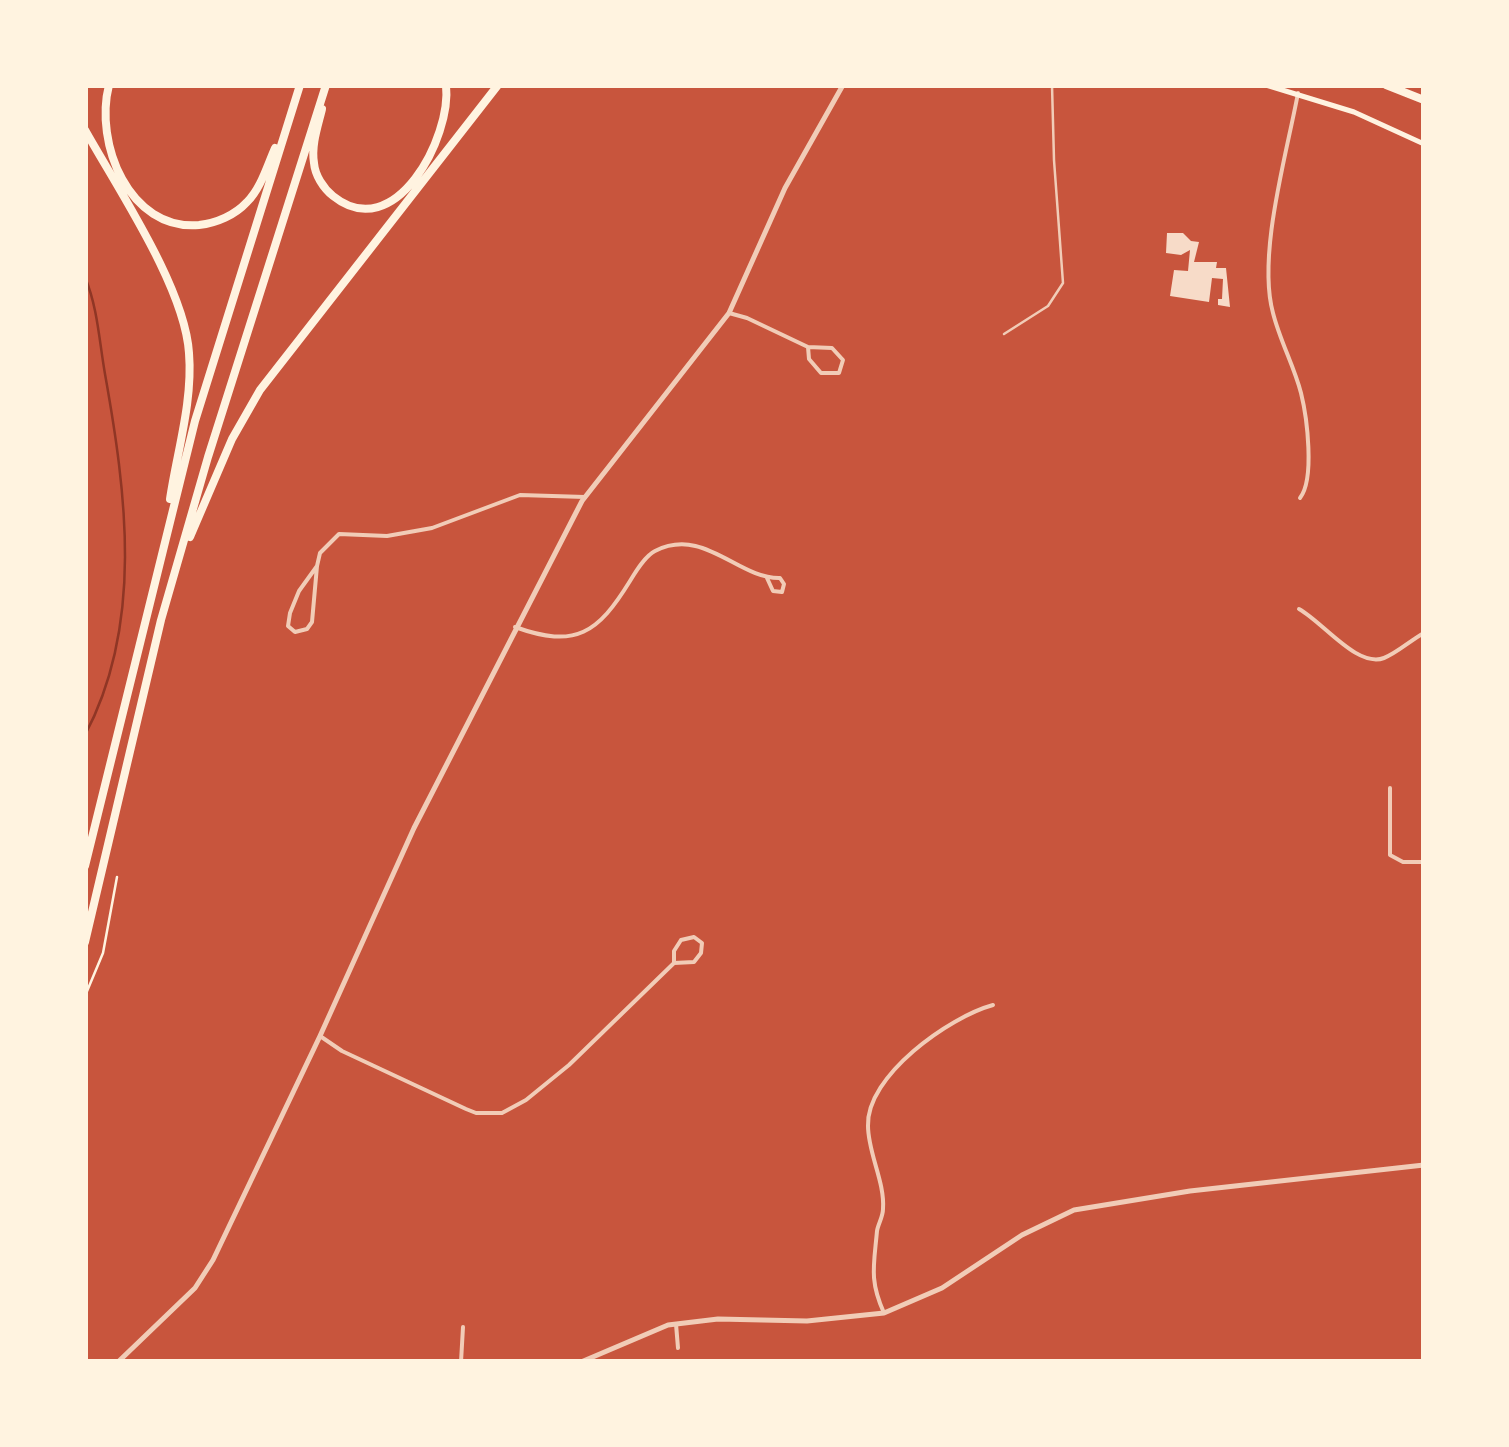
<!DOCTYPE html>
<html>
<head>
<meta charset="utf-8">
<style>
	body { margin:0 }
	#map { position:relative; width:1509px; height:1447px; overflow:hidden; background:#c8553d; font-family:"Nunito Sans",sans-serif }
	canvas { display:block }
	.frame { position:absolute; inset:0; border:88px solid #fff3e0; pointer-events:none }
</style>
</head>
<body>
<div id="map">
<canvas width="1509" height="1447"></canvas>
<div class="frame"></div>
</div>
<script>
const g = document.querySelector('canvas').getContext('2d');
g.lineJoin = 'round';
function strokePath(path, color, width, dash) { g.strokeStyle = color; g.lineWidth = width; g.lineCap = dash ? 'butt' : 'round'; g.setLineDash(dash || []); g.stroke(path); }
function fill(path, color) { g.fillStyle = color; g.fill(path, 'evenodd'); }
strokePath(new Path2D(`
	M85,277C98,309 99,340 105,374C126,492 144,624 85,735`), '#8f3625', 2.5);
fill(new Path2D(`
	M1167,233H1183L1191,241L1199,242L1194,262H1217L1216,268H1226L1230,307L1218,305V299H1222L1223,279L1212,278L1209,302L1170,296L1174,270L1188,271L1190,250L1181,255L1166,253Z`), '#f7dbc8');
strokePath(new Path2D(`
	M85,996L103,953L117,877`), '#fff3e0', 2.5);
strokePath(new Path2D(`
	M1004,334L1048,306L1063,283L1054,160L1052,85`), '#f1ccb7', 2.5);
strokePath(new Path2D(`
	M1298,93C1287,153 1257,255 1273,313C1280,341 1294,366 1301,393C1307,417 1315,479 1300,498
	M729,313L747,318L808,347L832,348L843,360L839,373H821L809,359L808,347
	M317,566L320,553L339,534L387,536L432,528L520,495L585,497
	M317,566L312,622L307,629L295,632L288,626L290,613L299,591Z
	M1299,609C1324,623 1357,668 1384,658C1397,653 1411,640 1424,633
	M515,627C576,649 598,633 630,581C636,571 645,556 655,551C704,526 738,579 780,578L784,584L782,592L773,591L767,578
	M1390,788V855L1403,862H1424
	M320,1036L342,1051L466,1109L476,1113H502L526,1100L569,1065L674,963V951L681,940L694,937L702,943L701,953L694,962L674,963
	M884,1313C869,1280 874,1265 877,1231C878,1224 883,1217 883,1209C885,1182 868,1153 868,1126C866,1076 949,1017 993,1005
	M676,1324L678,1348
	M461,1362L463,1327`), '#f1ccb7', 4);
strokePath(new Path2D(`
	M118,1362L195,1288L213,1260L320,1036L414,828L582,501L729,313L785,188L843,85
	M581,1362L668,1325L718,1319L807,1321L884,1313L942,1288L1022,1235L1074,1210L1190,1191L1424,1165`), '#f1ccb7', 5);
strokePath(new Path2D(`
	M1266,85L1354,112L1424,144`), '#fff3e0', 5);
strokePath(new Path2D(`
	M109,85C94,143 129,231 199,225C217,223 235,215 247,202C261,188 267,166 275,148
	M1386,85L1424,100
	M322,109C318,126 311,145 314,163C315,175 323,188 333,196C395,246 452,137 446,85
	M85,130C118,189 185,288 189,353C193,401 177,452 170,499
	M190,537L232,439L260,390L498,85
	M85,866L195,421L300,85
	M85,942L161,620L208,457L326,85`), '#fff3e0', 8);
</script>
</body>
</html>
